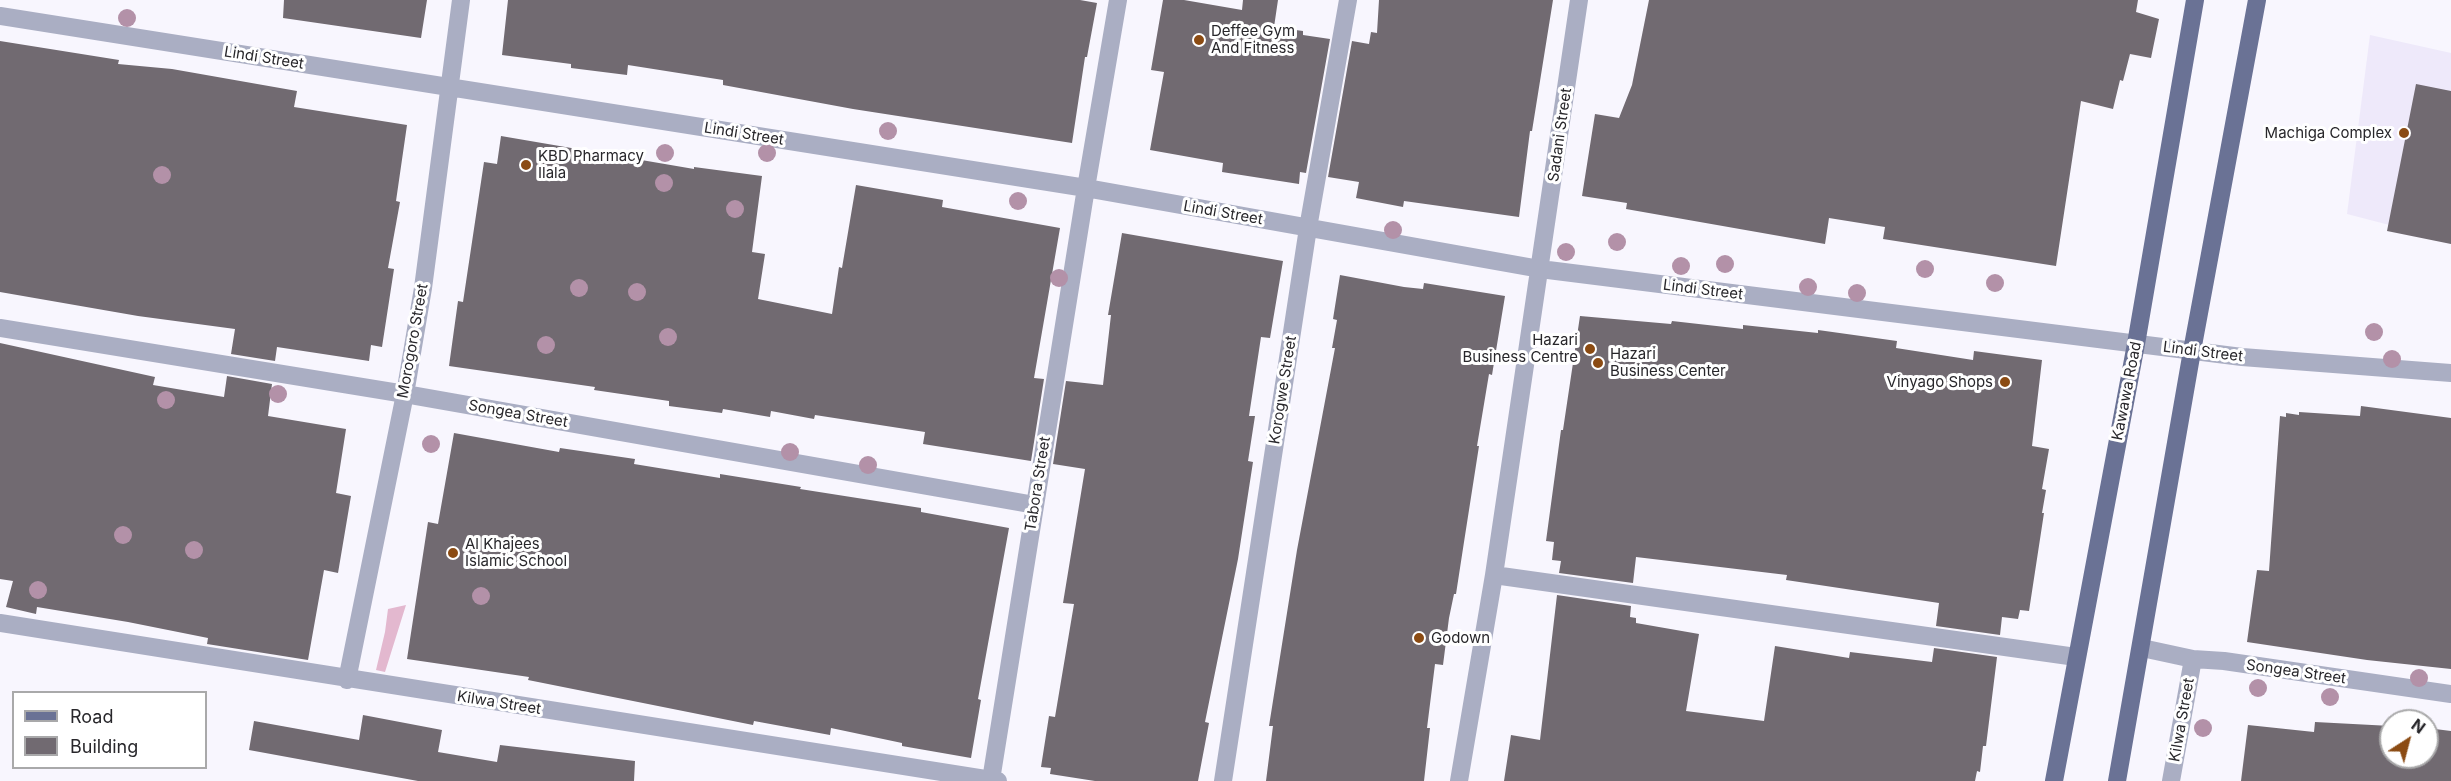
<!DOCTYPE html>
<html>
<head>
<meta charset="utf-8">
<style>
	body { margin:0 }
	#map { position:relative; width:2451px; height:781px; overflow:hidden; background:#f8f6fe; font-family:Inter,sans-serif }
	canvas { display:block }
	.legend { position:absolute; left:12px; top:691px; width:195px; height:78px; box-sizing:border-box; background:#fff; border:2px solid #a9a9aa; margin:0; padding:8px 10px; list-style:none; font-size:18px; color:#28272b }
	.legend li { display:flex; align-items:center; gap:12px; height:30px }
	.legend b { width:30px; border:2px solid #a9a9aa }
	.north { position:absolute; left:2379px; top:709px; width:60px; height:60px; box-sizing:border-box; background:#fff; border:2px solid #a9a9aa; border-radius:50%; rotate:36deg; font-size:16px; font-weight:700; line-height:24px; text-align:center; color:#28272b }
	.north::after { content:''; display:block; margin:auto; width:21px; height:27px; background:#8b4b13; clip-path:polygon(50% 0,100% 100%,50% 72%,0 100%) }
</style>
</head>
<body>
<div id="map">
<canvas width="2451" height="781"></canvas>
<ul class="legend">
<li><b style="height:8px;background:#6a7295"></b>Road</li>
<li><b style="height:16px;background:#716a71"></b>Building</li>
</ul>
<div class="north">N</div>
</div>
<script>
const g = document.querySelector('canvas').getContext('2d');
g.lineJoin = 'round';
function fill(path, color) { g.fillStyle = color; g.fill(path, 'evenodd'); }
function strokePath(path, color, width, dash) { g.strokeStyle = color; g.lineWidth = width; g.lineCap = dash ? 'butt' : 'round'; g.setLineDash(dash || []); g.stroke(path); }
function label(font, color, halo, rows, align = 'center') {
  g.font = font + ' Inter,sans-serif'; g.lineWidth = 6; g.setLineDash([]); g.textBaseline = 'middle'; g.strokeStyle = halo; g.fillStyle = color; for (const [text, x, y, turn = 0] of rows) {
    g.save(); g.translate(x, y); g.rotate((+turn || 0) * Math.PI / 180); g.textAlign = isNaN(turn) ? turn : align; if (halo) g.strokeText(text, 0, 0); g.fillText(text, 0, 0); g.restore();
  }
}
fill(new Path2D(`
	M2370,35L2451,53V241L2347,214Z`), '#eee9fa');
fill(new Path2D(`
	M406,605L385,672L376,670L385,632L388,609Z`), '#e3b8cf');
fill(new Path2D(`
	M284,0H427L421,38L283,18Z
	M508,0H1080L1097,3L1087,57H1085L1072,143L853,109L723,85V80L628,65L627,75L571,68V64L502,55Z
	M1163,0H1184L1242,10L1243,0H1278L1274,27L1303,31V35L1330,39L1306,173L1300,172L1299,184L1222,172L1223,163L1150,150L1164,72L1151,70Z
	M1379,0H1553L1532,131H1530L1519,217L1404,201L1403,207L1356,198L1359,182L1328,177L1352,41L1369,44L1371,32L1377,33Z
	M1649,0H2138L2136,12L2159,19L2151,58L2130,54L2123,81L2120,80L2113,109L2081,101L2056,266L1883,239L1885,227L1829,218L1825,244L1626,209L1627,203L1582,196L1595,114L1619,118L1632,85Z
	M0,41L119,60L118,64L172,69L297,91L294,107L407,125L396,201L400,202L388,268L394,269L382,347L371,345L369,361L277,347L275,361L231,354L235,329L138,316L0,292Z
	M2416,84L2451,91V244L2387,231Z
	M501,136L694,169V167L762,176L752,252L765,254L758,299L832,314L839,267L842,268L856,185L943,200L942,207L1060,228L1034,378L1044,379L1031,461L923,444L925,432L815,415L814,419L771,411L770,417L723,409L722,413L669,406V401L594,390L595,387L449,366L458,301L463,302L484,162L497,164Z
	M1122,233L1283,261L1270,338L1261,337L1249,416H1255L1248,461L1253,462L1238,559L1205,722L1209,723L1198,781H1095L1050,774L1051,768L1041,767L1049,716L1055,717L1074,604L1063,603L1085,469L1053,464L1066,381L1103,385L1111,315H1108Z
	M1340,275L1404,287L1423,289L1424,283L1505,296L1492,375L1489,374L1477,446H1479L1464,542L1456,594H1454L1449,618L1443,665L1435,664L1427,728H1430L1424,781H1266L1273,726H1269L1297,550L1335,348H1332L1337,320L1333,319Z
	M1580,316L1671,324L1672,321L1743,329V325L1818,333V330L1897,341L1896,348L1973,360L1974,351L2042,360L2032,446L2049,449L2042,489L2046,490L2042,513H2044L2029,611L2020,610L2018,619L2002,617L2000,635L1936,626L1939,603L1786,580L1787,575L1636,557L1633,583L1559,573L1561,561L1552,560L1554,542L1546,541L1561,430H1563Z
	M0,343L155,377L153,385L224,397L227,376L272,384L268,416L346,429L336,493L351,496L338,573L324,570L308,660L207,644L208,638L128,622L37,607L36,614L6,607L13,581L0,579Z
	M2361,406L2451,418V669L2367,660L2247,642L2257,570L2269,571L2280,416L2286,417V413L2299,415V412L2360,416Z
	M454,433L559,452L560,448L635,459L634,464L720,478V474L801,487L800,489L921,508V512L1009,528L978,699L981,700L971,758L902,746V743L831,728L830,735L754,721L753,725L528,680L529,677L407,659L428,522L438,524Z
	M1557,595L1631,606L1630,617L1636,618V623L1699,634L1686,711L1764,721L1775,646L1849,658L1850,652L1932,662L1934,648L1997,657L1986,746H1983L1980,772L1977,771L1975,781H1504L1511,735L1540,740Z
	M363,715L442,730L438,752L497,762L500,745L635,761L634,781H418L249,750L254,721L359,740Z
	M2315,722L2391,726V757H2427V728L2451,731V781H2241L2248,725L2314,732Z`), '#716a71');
strokePath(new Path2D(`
	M0,16L1086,188L1540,269L2242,357L2451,373
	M0,328L405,394L1035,505
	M1494,575L2076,657
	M0,623L998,781
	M2142,648L2193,659L2224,661L2451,694
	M347,680L405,394L423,288L461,0
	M991,780L1086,188L1118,0
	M1223,781L1308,228L1348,0
	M1459,781L1494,575L1579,0
	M2171,781L2193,659`), '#aaaec3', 18);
strokePath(new Path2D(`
	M2054,781L2136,344L2195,0
	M2117,781L2192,351L2257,0`), '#6a7295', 18);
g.fillStyle = '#b391a8';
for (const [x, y] of [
	[127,18],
	[888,131],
	[665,153],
	[767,153],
	[162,175],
	[664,183],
	[1018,201],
	[735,209],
	[1393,230],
	[1617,242],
	[1566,252],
	[1725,264],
	[1681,266],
	[1925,269],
	[1059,278],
	[1995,283],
	[1808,287],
	[579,288],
	[637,292],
	[1857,293],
	[2374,332],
	[668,337],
	[546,345],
	[2392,359],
	[278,394],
	[166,400],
	[431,444],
	[790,452],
	[868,465],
	[123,535],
	[194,550],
	[38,590],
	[481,596],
	[2419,678],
	[2258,688],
	[2330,697],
	[2203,728]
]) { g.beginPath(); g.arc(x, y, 9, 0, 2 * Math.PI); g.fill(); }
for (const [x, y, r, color] of [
	[1199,40,6,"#8b4b13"],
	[2404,133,6,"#8b4b13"],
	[526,165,6,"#8b4b13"],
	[1590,349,6,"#8b4b13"],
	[1598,363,6,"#8b4b13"],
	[2005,382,6,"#8b4b13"],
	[453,553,6,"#8b4b13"],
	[1419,638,6,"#8b4b13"]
]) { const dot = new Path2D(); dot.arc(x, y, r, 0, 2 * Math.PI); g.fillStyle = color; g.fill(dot); strokePath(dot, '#fff', 2); }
label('15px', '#28272b', '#fff', [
	["Deffee Gym",1211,31],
	["And Fitness",1211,48],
	["Machiga Complex",2392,133,"right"],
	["KBD Pharmacy",538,156],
	["Ilala",538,173],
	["Hazari",1578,340,"right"],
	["Business Centre",1578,357,"right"],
	["Hazari",1610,354],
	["Business Center",1610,371],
	["Vinyago Shops",1993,382,"right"],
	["Al Khajees",465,544],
	["Islamic School",465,561],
	["Godown",1431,638]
], 'left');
label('15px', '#28272b', '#fff', [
	["Lindi Street",264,58,9],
	["Lindi Street",744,134,9],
	["Sadani Street",1560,135,-82],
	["Lindi Street",1223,213,10],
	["Lindi Street",1703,290,7],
	["Morogoro Street",413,341,-80],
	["Lindi Street",2203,352,7],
	["Korogwe Street",1283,390,-81],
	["Kawawa Road",2127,391,-79],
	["Songea Street",518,414,10],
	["Tabora Street",1038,484,-81],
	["Songea Street",2296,672,8],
	["Kilwa Street",499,703,9],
	["Kilwa Street",2182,720,-80]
]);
</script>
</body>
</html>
